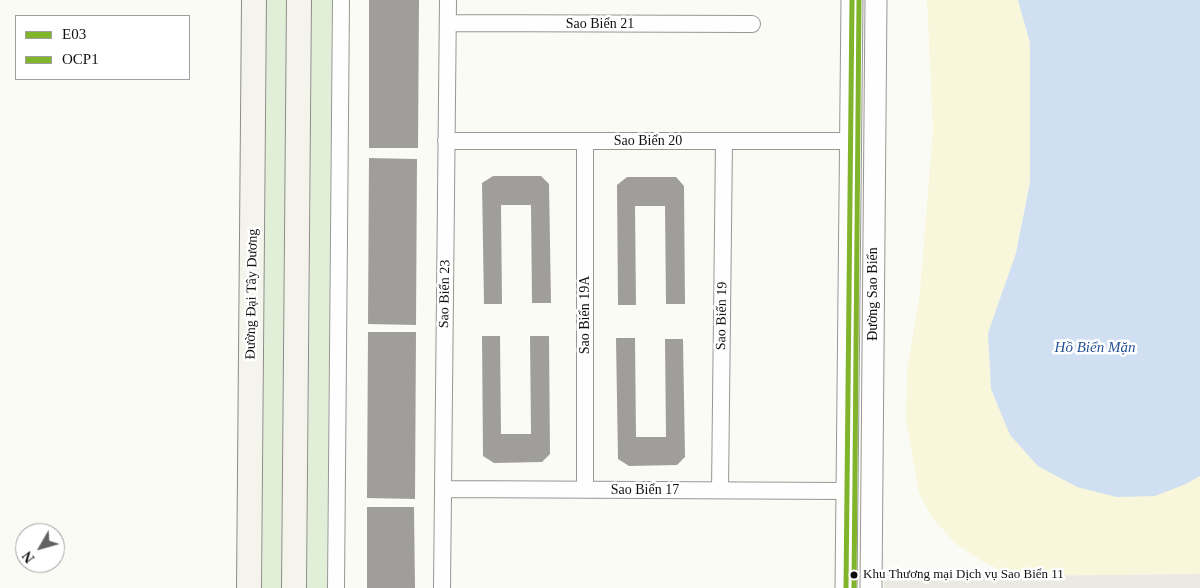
<!DOCTYPE html>
<html>
<head>
<meta charset="utf-8">
<style>
	body { margin:0 }
	#map { position:relative; width:1200px; height:588px; overflow:hidden; background:#fbfbf6; font-family:"Times New Roman",serif }
	canvas { display:block }
	.legend { position:absolute; left:15px; top:15px; width:175px; height:65px; box-sizing:border-box; background:#fff; border:1px solid #9f9f9f; margin:0; padding:6px 9px; list-style:none; font-size:15px; color:#101010 }
	.legend li { display:flex; align-items:center; gap:10px; height:25px }
	.legend b { width:25px; border:1px solid #9f9f9f }
	.north { position:absolute; left:15px; top:523px; width:50px; height:50px; box-sizing:border-box; background:#fff; border:1px solid #9f9f9f; border-radius:50%; rotate:232deg; font-size:14px; font-weight:700; line-height:20px; text-align:center; color:#101010 }
	.north::after { content:''; display:block; margin:auto; width:18px; height:22px; background:#626260; clip-path:polygon(50% 0,100% 100%,50% 72%,0 100%) }
</style>
</head>
<body>
<div id="map">
<canvas width="1200" height="588"></canvas>
<ul class="legend">
<li><b style="height:6px;background:#80b42a"></b>E03</li>
<li><b style="height:6px;background:#80b42a"></b>OCP1</li>
</ul>
<div class="north">N</div>
</div>
<script>
const g = document.querySelector('canvas').getContext('2d');
g.lineJoin = 'round';
function fill(path, color) { g.fillStyle = color; g.fill(path, 'evenodd'); }
function strokePath(path, color, width, dash) { g.strokeStyle = color; g.lineWidth = width; g.lineCap = dash ? 'butt' : 'round'; g.setLineDash(dash || []); g.stroke(path); }
function label(font, color, halo, rows, align = 'center') {
  g.font = font + ' "Times New Roman",serif'; g.lineWidth = 5; g.setLineDash([]); g.textBaseline = 'middle'; g.strokeStyle = halo; g.fillStyle = color; for (const [text, x, y, turn = 0] of rows) {
    g.save(); g.translate(x, y); g.rotate((+turn || 0) * Math.PI / 180); g.textAlign = isNaN(turn) ? turn : align; if (halo) g.strokeText(text, 0, 0); g.fillText(text, 0, 0); g.restore();
  }
}
fill(new Path2D(`
	M267,0H287L281,588H262Z
	M312,0H332L327,588H307Z`), '#e2efd8');
fill(new Path2D(`
	M927,0H1018L1030,43V182L1016,253L1186,484L1200,476V574L1012,576L984,562L956,544L931,516L919,493L906,420L907,373L920,291L933,130Z`), '#f8f6db');
fill(new Path2D(`
	M884,573L1012,576L1200,574V588H884Z`), '#ebeae2');
fill(new Path2D(`
	M1018,0H1200V476L1186,484L1155,496L1117,497L1077,487L1038,466L1010,435L991,389L988,333L1016,253L1030,182V43Z`), '#d0e0f2');
fill(new Path2D(`
	M369,0H419L418,148H369Z
	M369,158L417,159L416,325L368,324Z
	M493,176H541L549,184L551,303H532L531,205H501L502,304H484L482,183Z
	M627,177H676L684,186L685,304H666L665,206H635L636,305H618L617,185Z
	M368,332H416L415,499L367,498Z
	M482,336H500L501,434H531L530,336H549L550,454L542,462L494,463L483,456Z
	M616,338H635L636,437H666L665,339H683L685,457L677,465L629,466L618,459Z
	M367,507H414L415,588H367Z`), '#9f9e9b');
const minor = new Path2D(`
	M448,23L752,24
	M446,141H850
	M443,489L847,491
	M585,490V141
	M720,490L724,141
	M336,588L341,0
	M442,588L448,0`);
const tertiary = new Path2D(`
	M846,588L852,0
	M871,588L876,0`);
const secondary = new Path2D(`
	M249,588L254,0
	M294,588L299,0`);
strokePath(minor, '#969694', 18);
strokePath(tertiary, '#969694', 23);
strokePath(secondary, '#8c8c8a', 26);
strokePath(minor, '#fefefe', 16);
strokePath(tertiary, '#fefefe', 21);
strokePath(secondary, '#f4f4ec', 24);
strokePath(new Path2D(`
	M846,588L852,0`), '#80b42a', 5);
strokePath(new Path2D(`
	M854,588L859,0`), '#80b42a', 5);
for (const [x, y, r, color] of [
	[854,575,4.5,"#101010"]
]) { const dot = new Path2D(); dot.arc(x, y, r, 0, 2 * Math.PI); g.fillStyle = color; g.fill(dot); strokePath(dot, '#fff', 2); }
label('13px', '#101010', '#fff', [
	["Khu Thương mại Dịch vụ Sao Biển 11",863,575]
], 'left');
label('14px', '#101010', '#fff', [
	["Sao Biển 21",600,24],
	["Sao Biển 20",648,141],
	["Đường Đại Tây Dương",252,294,-89],
	["Sao Biển 23",445,294,-89],
	["Đường Sao Biển",873,294,-90],
	["Sao Biển 19A",585,315,-90],
	["Sao Biển 19",722,316,-89],
	["Sao Biển 17",645,490]
]);
label('italic 15px', '#255395', '#fff', [
	["Hồ Biển Mặn",1095,348]
]);
</script>
</body>
</html>
